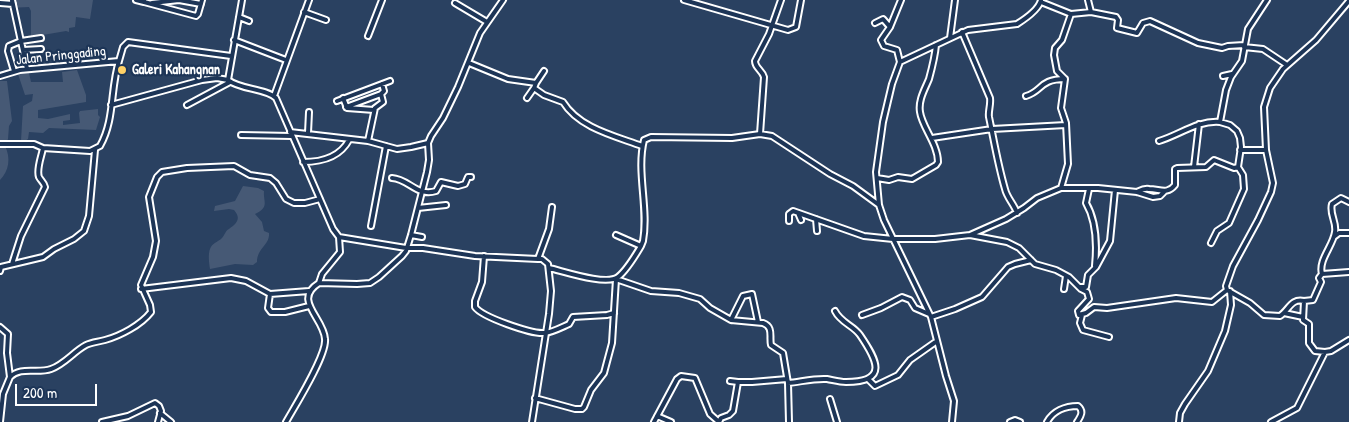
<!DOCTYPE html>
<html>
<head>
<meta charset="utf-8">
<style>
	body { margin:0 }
	#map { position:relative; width:1349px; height:422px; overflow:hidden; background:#2a4161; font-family:"Patrick Hand",sans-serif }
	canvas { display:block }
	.scale { position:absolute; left:15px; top:384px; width:82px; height:22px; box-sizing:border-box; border:2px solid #fff; border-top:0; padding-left:6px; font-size:15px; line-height:18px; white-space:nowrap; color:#fff; -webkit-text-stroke:4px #1d3557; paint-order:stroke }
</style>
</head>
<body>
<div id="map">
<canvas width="1349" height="422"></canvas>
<div class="scale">200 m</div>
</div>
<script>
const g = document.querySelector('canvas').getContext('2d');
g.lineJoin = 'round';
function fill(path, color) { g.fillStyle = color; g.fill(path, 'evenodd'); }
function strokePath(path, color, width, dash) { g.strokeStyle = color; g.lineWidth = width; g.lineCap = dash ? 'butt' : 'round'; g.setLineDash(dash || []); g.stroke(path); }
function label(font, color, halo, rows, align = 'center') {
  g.font = font + ' "Patrick Hand",sans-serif'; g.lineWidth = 4.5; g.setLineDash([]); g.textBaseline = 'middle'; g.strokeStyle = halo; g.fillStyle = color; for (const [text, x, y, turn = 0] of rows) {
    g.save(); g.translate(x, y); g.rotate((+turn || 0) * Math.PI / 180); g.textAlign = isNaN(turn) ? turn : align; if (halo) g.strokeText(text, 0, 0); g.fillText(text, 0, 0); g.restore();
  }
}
fill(new Path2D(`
	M3,0H93L90,19L76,17L75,27L69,28V32L66,31L31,37V11L29,7L8,8Z
	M77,70L86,95V102L38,110V118L48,119L70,114V120L63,121V125L80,123L79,113L80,111L98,109V115L100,117L96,130L49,128L43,133L29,132L28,139L25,141H21L23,106L32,101L33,94L25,95L18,74L29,73L31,82H63L62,72Z
	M0,81H7L12,121L9,126L8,139L5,146C11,158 9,171 0,180Z
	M243,186L258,188L264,191C263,202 270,207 255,214L262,222L264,231L269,233C270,245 257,248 257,262L253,265L235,264L210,269C209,263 208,254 210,249C212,243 218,242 222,238C225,235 225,231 229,229C236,224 242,219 234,210L229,209L214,211L215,206L235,201Z`), '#465975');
const minor = new Path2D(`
	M12,0L27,69
	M136,0L144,2V0
	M242,0L228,80C241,90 265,88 276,98L333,229L339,237L406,248H423L475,256L538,259H542L548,264L551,291L549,314L532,422
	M684,0L788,30L796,27L801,0
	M144,2L196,16L198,14L202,0
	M1041,2L1071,14
	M0,3L13,4
	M152,3L179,0L201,4
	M455,3L487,22
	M304,12L326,20
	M1091,12L1116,17L1118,20L1117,28L1137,33L1143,23L1150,21L1198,43L1222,48L1228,46L1244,45
	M239,17L249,21
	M875,23L883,19L890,27
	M962,32L990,98C991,105 988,111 989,117C994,141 998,165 1005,189C1007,198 1014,204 1017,213
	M368,36L382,0
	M950,38L955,0
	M234,40L286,60
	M1244,47L1263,49L1287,65
	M23,50L41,49
	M900,62L897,50L884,46L881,40L890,27L901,0
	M469,63L508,79L536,83L534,88L544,95L563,102C579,128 615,136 642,146
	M14,71L8,51L9,46L21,41L41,38
	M0,76L20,70L119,61L123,47L128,42L231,56
	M1223,76L1232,74
	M536,83L544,71
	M381,94L383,102L375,108L368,141L397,149L411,147L428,143
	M274,96L309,0
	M1026,96C1043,91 1039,79 1065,79
	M343,98L347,108L374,110
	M527,98L534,88
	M337,101L390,81
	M111,105L202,80L217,78L228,80
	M187,105L230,82
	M346,107L381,94L384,91L382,84
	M290,132L368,141
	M308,133L309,112
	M760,134L764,77C762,70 755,68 755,61L769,34L781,0
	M241,135L292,136
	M932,138L992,129L1066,125
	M1159,141C1179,135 1198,120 1220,122L1226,90L1231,77L1242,61L1248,29L1267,0
	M0,144H34L43,148C42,155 36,169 39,177C41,181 44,182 45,187L21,236L12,264
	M43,148L90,151L100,146C115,120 110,89 119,61
	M1240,150H1266
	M303,162C321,162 340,157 349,140
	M1194,167L1199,124
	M392,178C409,179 417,197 436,191L441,182L458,186L465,184L468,177H471
	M877,178L889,180L898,177L912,179L936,165L938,162C938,144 922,127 920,112C918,100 925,89 929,79C932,68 935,56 936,45
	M1061,188H1098L1137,192L1153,197L1160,196L1164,192
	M1089,189L1086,203C1097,222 1097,246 1095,266
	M1137,192C1141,190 1144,188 1149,189C1160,189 1167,195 1175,185V169L1177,168L1206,167L1214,160L1234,168L1238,167
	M418,208L446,205
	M798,213L801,220
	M816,219L817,231
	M789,221V214L793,211L864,236L893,239H935L970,235L1007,242L1019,248L1035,264L1056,270L1069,277L1081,289L1087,292L1089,299L1078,311L1079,315L1086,313L1094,307L1107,308L1176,298L1212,302L1227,290
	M371,226L386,146
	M411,235L422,237
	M616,235L641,246
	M970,235L1006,219L1024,208L1037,198L1061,188L1068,164L1066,123L1061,108L1065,79L1057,71L1054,55L1055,48L1062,40L1071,14L1091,12L1088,0
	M1335,236L1339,233H1349
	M1211,243L1217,231L1229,223L1244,189L1243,175L1238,167L1241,147L1240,138L1237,131L1230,125L1220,122
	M484,256L482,282L475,301V307C482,317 531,334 544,333C551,333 562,327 569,324L573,317L607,315L614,313
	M538,259L549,229L552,207
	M549,268C563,271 606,286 618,277C627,270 635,256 641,246L643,241C649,208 636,172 644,140L651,137L732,138L760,134L772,136L830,174L853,186L879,205
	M0,271L1,267L43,257L54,249L74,239L84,231L89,216L95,150
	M1322,274C1318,260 1333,246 1335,232C1337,222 1329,214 1332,204L1341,198L1349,202
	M319,283L322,274L340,252L339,237
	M1080,287H1086L1088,275L1096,267L1110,241L1115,190
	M141,289L231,278L246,281L270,294L309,291
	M1064,289L1066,276
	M270,294L268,308L271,312H285L309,306
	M1304,301C1291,298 1289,310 1280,316L1264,315L1250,303L1227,290L1226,286L1233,266L1258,220L1271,192L1273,183L1266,150L1264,107L1270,88L1283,69L1316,40L1349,1
	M1284,313L1303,317
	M862,315L881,308L902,297L910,300L915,308L929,314
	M1082,315L1080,323L1083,330L1109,337
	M931,317L955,309L982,297L1008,267L1015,264L1031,260
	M758,322L752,294L743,296L731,320L763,323C774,327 769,337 771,345L783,353L788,383L789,422
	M0,327L8,334L7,353L10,377L3,394L0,422
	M1325,352L1315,351L1309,343V324L1303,320L1304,301L1313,300L1321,282L1319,278L1322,274L1349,272
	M10,377C21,366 37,374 51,369C65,364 73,352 86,345C92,342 98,342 105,340C120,336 141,325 151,312L150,305L141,285L153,257L156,241L149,197L157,177L162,172L187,168L234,166L250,175L270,178L276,183L286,199L294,203H305L320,199
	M868,379L875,386L898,375L910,360L937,341
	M730,381L738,382
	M788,383C800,382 814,378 827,379C833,380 839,382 846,382C889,382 877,360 860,335C853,325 841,323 835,311
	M535,398L575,409H582L584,407L591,390L604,373L612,343L616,279L651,291L679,293L700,299L710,308L731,320
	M830,399L837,422
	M160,413L171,422
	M657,416L671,422
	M102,422L128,416L155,403L159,406L161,411L158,422
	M286,422C295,406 327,355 325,339C324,318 292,300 319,283L357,284L370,283L379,277L402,256L406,251L411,235L427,172L429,160L428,143L431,136L443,118L458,87L480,33L503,0
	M654,422L677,379L681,376L695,378L710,414L719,422
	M719,422L721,418L729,415L733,411L738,382H752L787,379
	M952,422L954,401L946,376L931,317L884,220L879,205L876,172L883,122L892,84L900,62L968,30L1017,24C1025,19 1039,9 1041,0
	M1010,422L1015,420L1020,422
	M1047,422C1053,411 1065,406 1078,406C1084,411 1081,416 1077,422
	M1179,422L1180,413L1185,404L1208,371L1225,331L1231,305L1230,291
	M1271,422L1297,408L1325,352L1331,351L1349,340`);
strokePath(minor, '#fff', 8);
strokePath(minor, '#1d3557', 4);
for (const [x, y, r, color] of [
	[122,70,5,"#ffd166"]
]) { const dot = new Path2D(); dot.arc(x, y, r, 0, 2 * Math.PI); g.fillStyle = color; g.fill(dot); strokePath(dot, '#1d3557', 2); }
label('14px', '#fff', '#1d3557', [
	["Jalan Pringgading",61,56,-6]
]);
label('bold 14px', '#fff', '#1d3557', [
	["Galeri Kahangnan",132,70]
], 'left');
</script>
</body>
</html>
